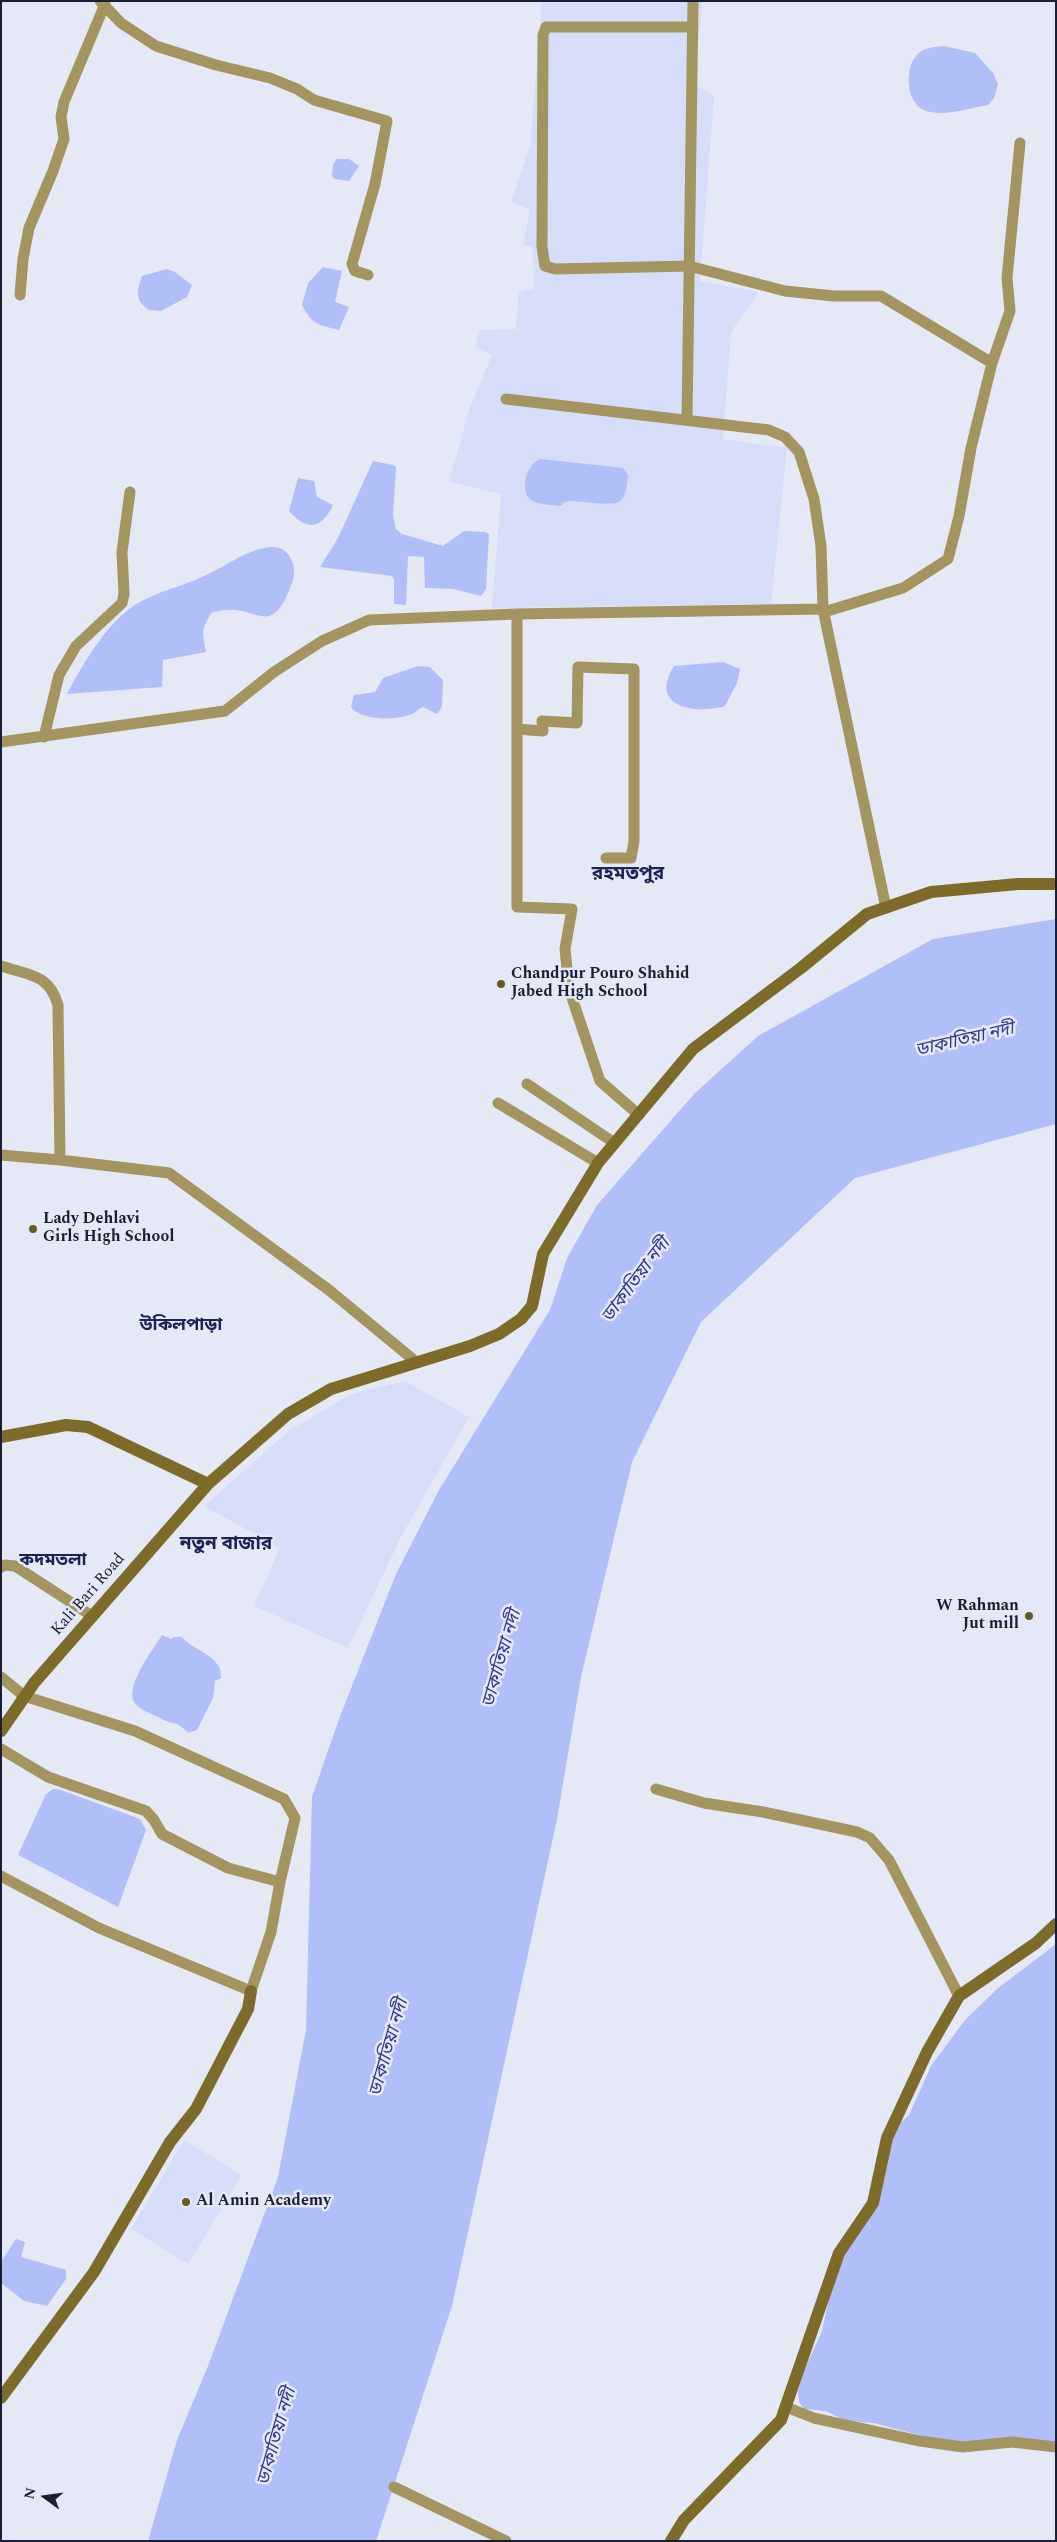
<!DOCTYPE html>
<html>
<head>
<meta charset="utf-8">
<style>
	body { margin:0 }
	#map { position:relative; width:1057px; height:2542px; overflow:hidden; background:#e5e8f5; font-family:Spectral,serif }
	canvas { display:block }
	.frame { position:absolute; inset:0; border:2px solid #1a1f35; pointer-events:none }
	.north { position:absolute; left:20px; top:2472px; width:50px; height:50px; -webkit-text-stroke:4px #e5e8f5; paint-order:stroke; rotate:284deg; font-size:14px; font-weight:700; line-height:20px; text-align:center; color:#1a1f35 }
	.north::after { content:''; display:block; margin:auto; width:18px; height:22px; background:#1a1f35; clip-path:polygon(50% 0,100% 100%,50% 72%,0 100%) }
</style>
</head>
<body>
<div id="map">
<canvas width="1057" height="2542"></canvas>
<div class="frame"></div>
<div class="north">N</div>
</div>
<script>
const g = document.querySelector('canvas').getContext('2d');
g.lineJoin = 'round';
function fill(path, color) { g.fillStyle = color; g.fill(path, 'evenodd'); }
function strokePath(path, color, width, dash) { g.strokeStyle = color; g.lineWidth = width; g.lineCap = dash ? 'butt' : 'round'; g.setLineDash(dash || []); g.stroke(path); }
function label(font, color, halo, rows, align = 'center') {
  g.font = font + ' Spectral,"Noto Sans Bengali",serif'; g.lineWidth = 5; g.setLineDash([]); g.textBaseline = 'middle'; g.strokeStyle = halo; g.fillStyle = color; for (const [text, x, y, turn = 0] of rows) {
    g.save(); g.translate(x, y); g.rotate((+turn || 0) * Math.PI / 180); g.textAlign = isNaN(turn) ? turn : align; if (halo) g.strokeText(text, 0, 0); g.fillText(text, 0, 0); g.restore();
  }
}
fill(new Path2D(`
	M542,1H702L695,84L714,97L700,281L759,292L731,332L723,439L787,448L771,604L492,608L501,494L449,482L470,407L492,355L476,347L479,330L516,329L519,292L534,288L533,247L523,245L530,210L511,202L530,146Z
	M405,1381L469,1417L402,1535L348,1648L254,1606L280,1548L204,1506L290,1430L351,1394Z
	M184,2140L242,2175L188,2264L131,2229Z`), '#d6ddf9');
fill(new Path2D(`
	M944,46L975,53L993,73L998,84L994,98L988,105C969,108 943,118 924,110C905,102 904,65 919,53C926,47 935,47 944,46Z
	M337,159H349L359,166L349,181L335,179L332,176L333,164Z
	M323,267L342,271L335,302L349,307L339,330C319,325 312,325 302,305L308,283Z
	M167,269L175,272L192,285L187,297L161,311L149,310C134,300 137,291 142,276Z
	M541,459L623,468L628,475C627,483 627,497 619,502C611,506 580,501 570,501L564,502L561,506C552,505 541,505 533,501C517,493 527,462 541,459Z
	M373,461L393,465L396,467L393,516L396,529L402,534L443,546L464,531L485,532L489,534L486,589L481,596L453,589L425,588L424,557L408,556L406,605L394,604V580L392,576L320,567L338,538Z
	M298,478L314,481L317,497L333,505C321,530 307,531 289,511Z
	M270,547C283,547 288,551 293,564C296,574 292,584 288,593C270,635 256,607 226,610C221,610 215,612 211,613C201,631 202,631 206,652L163,660L162,687L67,694C84,662 110,616 144,600C163,590 185,585 204,576C227,566 245,550 270,547Z
	M723,662L740,669L737,683L725,706C695,715 648,707 674,666Z
	M418,666L430,667L443,680L442,707L437,714L423,707C417,709 415,714 409,715C395,720 361,721 351,707L354,695L375,692L383,678Z
	M1056,919V1124L855,1178L701,1322L632,1462L581,1677L557,1819L452,2306L376,2541H148L177,2440L208,2366L278,2177L306,2030L312,1797L339,1719L396,1574L439,1490L550,1310L567,1258L597,1205L695,1093L758,1036L933,939Z
	M162,1635L171,1639L174,1637H182C195,1652 223,1656 221,1678L215,1681L213,1698L197,1730L188,1733C175,1719 175,1726 162,1719C155,1715 136,1709 133,1700C128,1682 152,1651 162,1635Z
	M53,1789L61,1790L140,1819L146,1830L118,1907L18,1855L46,1794Z
	M1056,1944V2443L969,2444L926,2437L874,2423L846,2421L826,2411L804,2409L799,2402L798,2391L804,2371L822,2331L839,2253L876,2200L885,2137L909,2115L931,2066L965,2020L997,1989Z
	M16,2239L25,2242L21,2257L66,2270V2279L47,2306L24,2301L1,2283V2262Z`), '#b1bff8');
strokePath(new Path2D(`
	M100,1L121,23L156,46L216,65L270,78L297,89L314,100L387,121L375,184L352,264L355,271L368,275
	M693,27H546L543,35L542,247L545,266L555,269L689,266L785,291L834,296H881L992,363
	M20,295L23,259L29,228L53,171L64,139L61,117L64,102L105,4
	M506,399L769,430L785,437L799,452L814,499L821,546L823,609L886,908
	M687,420L693,1
	M824,612L903,588L948,559L959,516L971,448L992,363L1010,311L1007,278L1020,143
	M517,614V907L572,909L565,949L569,989L600,1081L639,1115
	M517,729L543,731L542,721L577,723L578,667L634,669V841L631,858H606
	M44,737L59,675L76,646L122,603L124,594L122,552L130,492
	M1,742L225,711L274,672L322,641L369,620L517,614L823,609
	M1,966C29,975 49,974 58,1005L60,1160L169,1173L329,1290L415,1361
	M527,1084L613,1142
	M498,1103L598,1163
	M1,1155L60,1160
	M1,1567L5,1565L15,1566L92,1616
	M1,1677L24,1696L135,1731L284,1799L295,1818L280,1882L271,1932L251,1991L99,1928L1,1876
	M1,1749L48,1777L146,1811L154,1820L162,1834L228,1868L280,1882
	M656,1789L704,1803L763,1812L857,1832L870,1838L889,1860L959,1996
	M786,2407L814,2418L920,2441L963,2447L1012,2442L1056,2447
	M394,2487L506,2541`), '#a39460', 11);
strokePath(new Path2D(`
	M1,1437L66,1425L88,1427L208,1484
	M1,1731L34,1683L208,1484L288,1414L331,1389L470,1346L499,1334L521,1319L532,1306L543,1254L598,1163L693,1049L801,968L867,914L931,892L1018,884H1056
	M1,2398L94,2272L170,2142L196,2109L248,2009L251,1991
	M671,2541L684,2520L781,2420L839,2253L873,2203L887,2138L927,2052L959,1996L1036,1943L1056,1924`), '#7d6c29', 12);
for (const [x, y, r, color] of [
	[501,984,5,"#675a27"],
	[33,1229,5,"#675a27"],
	[1029,1616,5,"#675a27"],
	[186,2202,5,"#675a27"]
]) { const dot = new Path2D(); dot.arc(x, y, r, 0, 2 * Math.PI); g.fillStyle = color; g.fill(dot); strokePath(dot, '#e5e8f5', 2); }
label('bold 16px', '#1a1f35', '#e5e8f5', [
	["Chandpur Pouro Shahid",511,975],
	["Jabed High School",511,993],
	["Lady Dehlavi",43,1220],
	["Girls High School",43,1238],
	["W Rahman",1019,1607,"right"],
	["Jut mill",1019,1625,"right"],
	["Al Amin Academy",196,2202]
], 'left');
label('16px', '#1a1f35', '#e5e8f5', [
	["Kali Bari Road",89,1595,-49]
]);
label('italic 18px', '#313989', '#e5e8f5', [
	["ডাকাতিয়া নদী",965,1041,-13],
	["ডাকাতিয়া নদী",637,1281,-53],
	["ডাকাতিয়া নদী",503,1659,-74],
	["ডাকাতিয়া নদী",390,2048,-74],
	["ডাকাতিয়া নদী",278,2437,-74]
]);
label('bold 18px', '#1d2353', '#e5e8f5', [
	["উকিলপাড়া",181,1326],
	["কদমতলা",53,1561]
]);
label('bold 19px', '#1d2353', '#e5e8f5', [
	["রহমতপুর",628,875],
	["নতুন বাজার",226,1545]
]);
</script>
</body>
</html>
